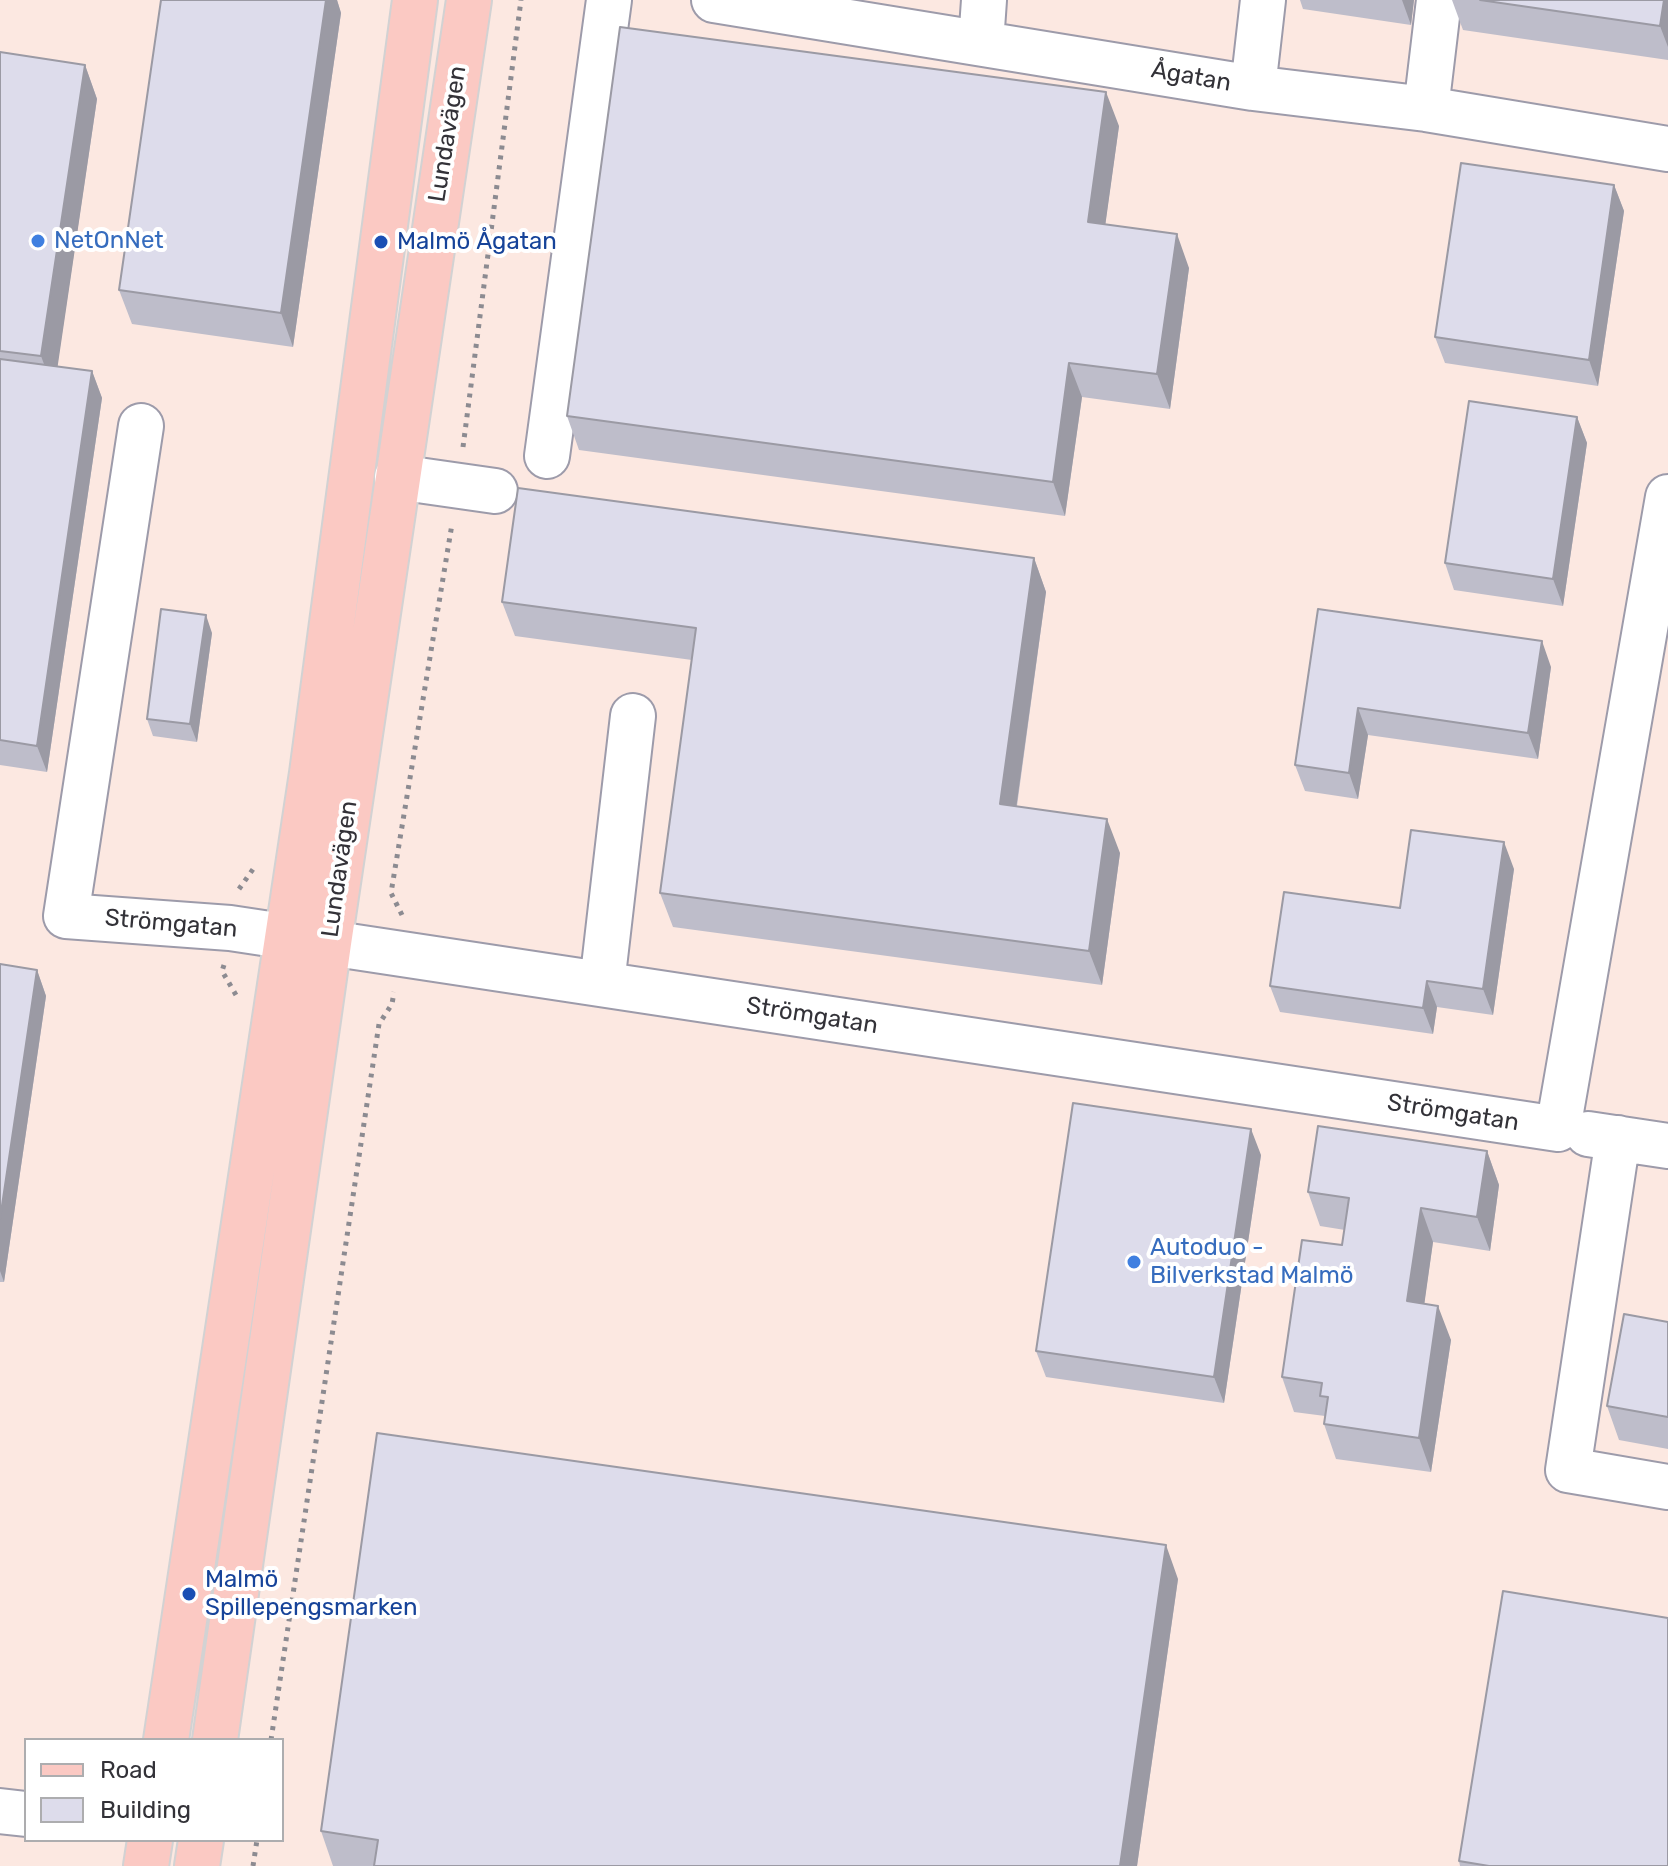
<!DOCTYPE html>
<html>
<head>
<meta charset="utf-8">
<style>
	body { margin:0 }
	#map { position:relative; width:1668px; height:1866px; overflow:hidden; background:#f7f6fc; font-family:Rubik,sans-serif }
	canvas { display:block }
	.legend { position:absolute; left:24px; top:1738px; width:260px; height:104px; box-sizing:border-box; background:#fff; border:2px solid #adadaf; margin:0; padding:10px 14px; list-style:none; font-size:24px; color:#333238 }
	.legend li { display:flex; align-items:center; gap:16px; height:40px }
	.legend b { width:40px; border:2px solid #adadaf }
</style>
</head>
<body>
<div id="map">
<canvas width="1668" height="1866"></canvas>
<ul class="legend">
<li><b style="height:10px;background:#fbc9c3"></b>Road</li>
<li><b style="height:22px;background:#dddceb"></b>Building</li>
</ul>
</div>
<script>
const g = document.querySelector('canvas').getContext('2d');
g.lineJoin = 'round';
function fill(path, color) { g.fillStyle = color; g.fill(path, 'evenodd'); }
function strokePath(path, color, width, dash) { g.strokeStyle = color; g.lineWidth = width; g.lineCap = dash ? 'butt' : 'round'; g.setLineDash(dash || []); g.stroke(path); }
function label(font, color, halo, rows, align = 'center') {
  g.font = font + ' Rubik,sans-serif'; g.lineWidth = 8; g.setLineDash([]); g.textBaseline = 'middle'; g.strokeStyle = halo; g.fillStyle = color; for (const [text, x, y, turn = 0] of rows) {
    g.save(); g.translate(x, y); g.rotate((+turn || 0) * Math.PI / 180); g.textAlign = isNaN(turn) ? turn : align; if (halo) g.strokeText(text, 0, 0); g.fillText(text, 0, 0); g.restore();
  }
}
fill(new Path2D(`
	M0,0H1668V1866H0ZM26,1740H282V1840H26Z`), '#fce8e1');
const minor = new Path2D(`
	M714,0L1253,88L1426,109L1668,149
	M981,43L984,0
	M1253,88L1263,0
	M1426,109L1439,0
	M141,426L66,916L230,928L1558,1129L1668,497
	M547,456L609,0
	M397,477L495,491
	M602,984L633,716
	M1588,1134L1668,1146
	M1618,1138L1568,1470L1668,1487
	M0,1811L26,1814`);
const major = new Path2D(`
	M166,1740L312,773L415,0
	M215,1740L329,943L469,0
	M146,1866L150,1840
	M197,1866L201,1840`);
strokePath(minor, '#9d9baa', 48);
strokePath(major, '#d2d2d3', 48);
strokePath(new Path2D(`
	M463,447L521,0
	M239,889L256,865
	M402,915L391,893L452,524
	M224,965L222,971L236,995
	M271,1740L379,1024L392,1004L394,992
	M253,1866L257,1840`), '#8c8b91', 5, [4, 6]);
strokePath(minor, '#fff', 44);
strokePath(major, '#fbc9c3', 44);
fill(new Path2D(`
	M161,0H337L341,13L293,347L132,324L119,290Z
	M1300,0H1414L1411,25L1303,9Z
	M1452,0H1668V60L1463,30Z
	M0,52L85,65L97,99L57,367L92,371L102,398L47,772L0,765Z
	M1119,126L1105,225L1189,268L1170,409L1082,397L1065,516L579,450L567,416Z
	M1614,185L1624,211L1598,386L1445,363L1435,337Z
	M1577,417L1587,443L1563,606L1454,590L1445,563Z
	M1034,558L1046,592L1017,806L1120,853L1102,985L673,927L660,893L692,660L515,636L502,602Z
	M1318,609L1551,667L1538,759L1368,735L1358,799L1305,791L1295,765Z
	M212,633L197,742L153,736L147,719Z
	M1514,869L1493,1015L1437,1007L1433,1034L1280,1012L1270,986L1400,908Z
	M0,964L37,970L46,996L4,1282H0Z
	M1487,1151L1499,1185L1490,1251L1433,1242L1424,1304L1451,1340L1431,1472L1336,1459L1324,1424L1325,1416L1294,1412L1282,1377L1342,1245L1345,1230L1320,1226L1308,1192Z
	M1261,1155L1224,1403L1046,1377L1036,1351Z
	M1668,1322V1449L1619,1440L1607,1406Z
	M1178,1579L1137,1866H333L321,1831Z
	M1459,1861L1668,1866H1460Z`), '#bebdca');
fill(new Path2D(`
	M326,0H337L341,13L293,347L281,313Z
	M1402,0H1414L1411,25Z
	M1664,0H1668V47L1660,26Z
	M85,65L97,99L54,391L41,356Z
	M1106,92L1119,126L1101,256L1088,222Z
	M1614,185L1624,211L1598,386L1589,360Z
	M1177,234L1189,268L1170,409L1157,374Z
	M1069,363L1082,397L1065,516L1053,482Z
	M92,371L102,398L47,772L37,746Z
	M1577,417L1587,443L1563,606L1553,579Z
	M1034,558L1046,592L1012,838L1000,804Z
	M206,615L212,633L197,742L190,724Z
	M1542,641L1551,667L1538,759L1528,733Z
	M1358,708L1368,735L1358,799L1349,773Z
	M1107,819L1120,853L1102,985L1089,951Z
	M1504,842L1514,869L1493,1015L1483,989Z
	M37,970L46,996L4,1282L0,1271V1219Z
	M1427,981L1437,1007L1433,1034L1423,1008Z
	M1251,1129L1261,1155L1224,1403L1214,1377Z
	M1487,1151L1499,1185L1490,1251L1477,1217Z
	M1421,1208L1433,1242L1420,1335L1407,1301Z
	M1438,1306L1451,1340L1431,1472L1419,1438Z
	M1166,1545L1178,1579L1137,1866H1120Z`), '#9b9aa4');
const building = new Path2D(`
	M161,0H326L281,313L119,290Z
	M1480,0H1664L1660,26Z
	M620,27L1106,92L1088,222L1177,234L1157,374L1069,363L1053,482L567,416Z
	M0,52L85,65L41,356L0,351Z
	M1461,163L1614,185L1589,360L1435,337Z
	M0,359L92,371L37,746L0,740Z
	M1469,401L1577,417L1553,579L1445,563Z
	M518,488L1034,558L1000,804L1107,819L1089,951L660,893L696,628L502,602Z
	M161,609L206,615L190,724L147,719Z
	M1318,609L1542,641L1528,733L1358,708L1349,773L1295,765Z
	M1411,830L1504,842L1483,989L1427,981L1423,1008L1270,986L1284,892L1400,908Z
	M0,964L37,970L0,1219Z
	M1073,1103L1251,1129L1214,1377L1036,1351Z
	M1318,1126L1487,1151L1477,1217L1421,1208L1407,1301L1438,1306L1419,1438L1324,1424L1328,1397L1320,1396L1322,1383L1282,1377L1302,1240L1342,1245L1349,1198L1308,1192Z
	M1624,1314L1668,1322V1417L1607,1406Z
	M377,1433L1166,1545L1120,1866H374L378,1840L321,1831Z
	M1503,1591L1668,1618V1866H1489L1459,1861Z`);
fill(building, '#dddceb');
strokePath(building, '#9b9aa4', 2);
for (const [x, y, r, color] of [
	[38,241,8,"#3f7fe0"],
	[381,242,8,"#1a4fb4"],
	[1134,1262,8,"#3f7fe0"],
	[189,1594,8,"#1a4fb4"]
]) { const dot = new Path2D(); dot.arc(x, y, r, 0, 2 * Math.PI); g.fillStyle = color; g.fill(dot); strokePath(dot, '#fff', 3); }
label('24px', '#333238', '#fff', [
	["Ågatan",1191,77,10],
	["Lundavägen",448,134,-81],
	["Lundavägen",340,869,-82],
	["Strömgatan",171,924,5],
	["Strömgatan",812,1016,9],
	["Strömgatan",1453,1113,9]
]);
label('24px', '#366cbe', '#fff', [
	["NetOnNet",54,241],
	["Autoduo -",1150,1248],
	["Bilverkstad Malmö",1150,1276]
], 'left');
label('24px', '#164399', '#fff', [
	["Malmö Ågatan",397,242],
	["Malmö",205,1580],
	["Spillepengsmarken",205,1608]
], 'left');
</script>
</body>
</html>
